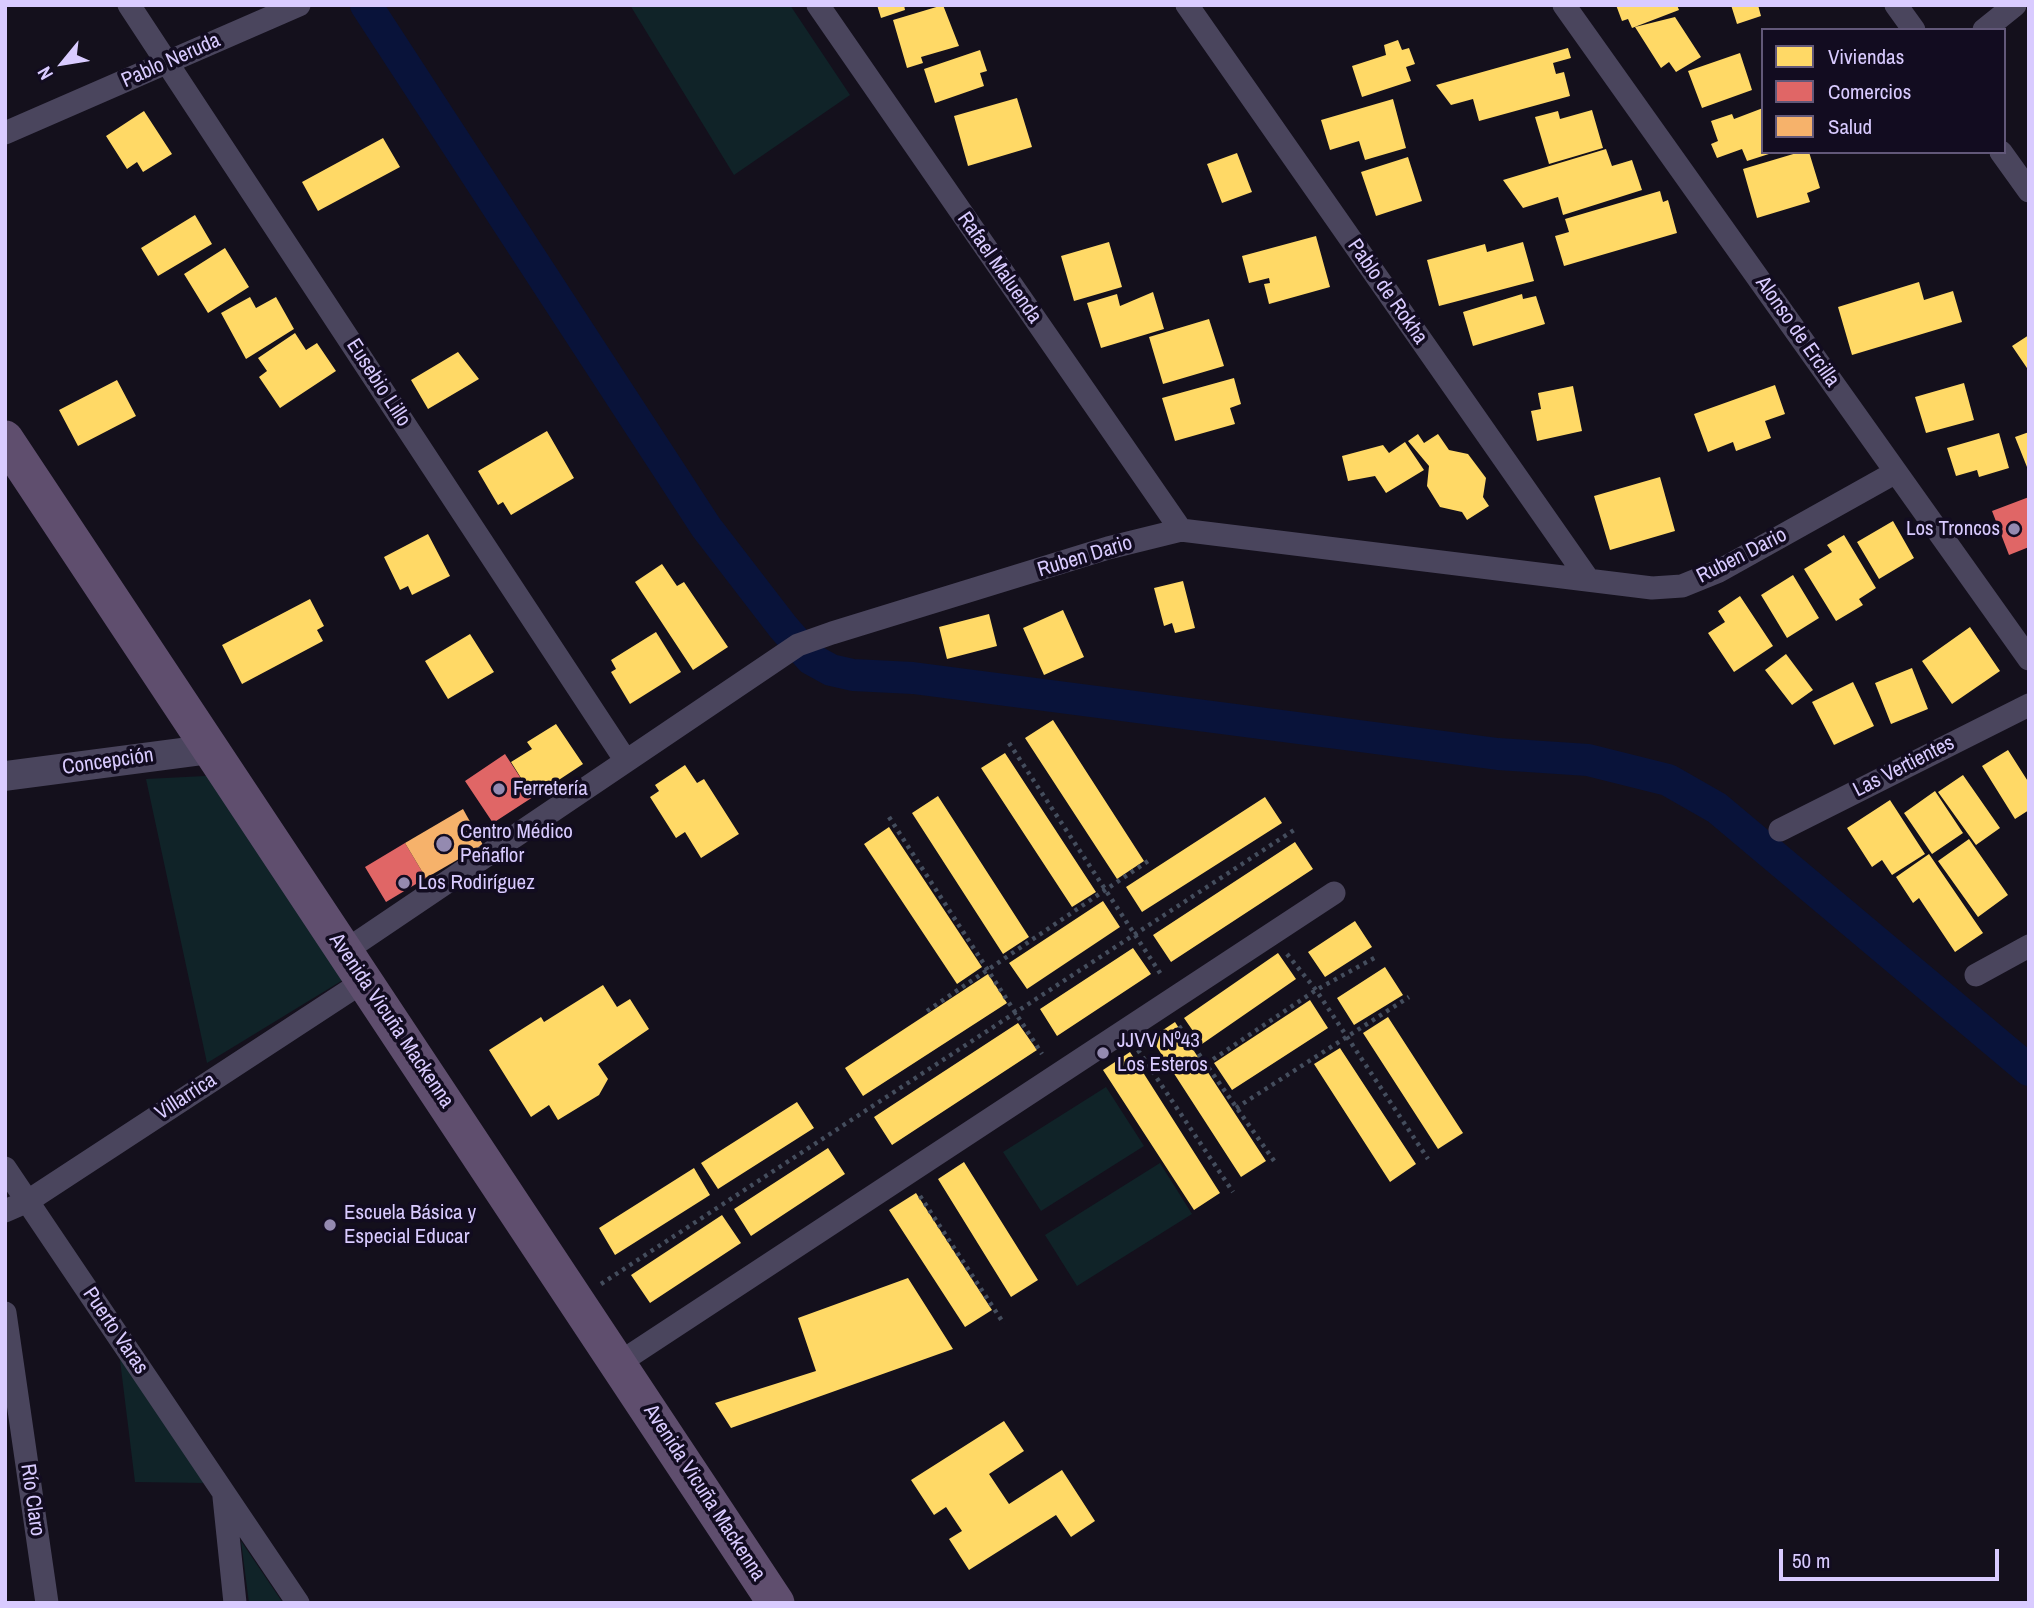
<!DOCTYPE html>
<html>
<head>
<meta charset="utf-8">
<style>
	body { margin:0 }
	#map { position:relative; width:2034px; height:1608px; overflow:hidden; background:#14101c; font-family:"Archivo Narrow",sans-serif }
	canvas { display:block }
	.frame { position:absolute; inset:0; border:7px solid #d9cbff; pointer-events:none }
	.legend { position:absolute; left:1761px; top:28px; width:245px; height:126px; box-sizing:border-box; background:#120c20; border:2px solid #625879; margin:0; padding:9px 12px; list-style:none; font-size:21px; color:#d9cbff }
	.legend li { display:flex; align-items:center; gap:14px; height:35px }
	.legend b { width:35px; border:2px solid #625879 }
	.north { position:absolute; left:28px; top:28px; width:70px; height:70px; -webkit-text-stroke:5px #120c20; paint-order:stroke; rotate:240deg; font-size:19px; font-weight:700; line-height:28px; text-align:center; color:#d9cbff }
	.north::after { content:''; display:block; margin:auto; width:24px; height:32px; background:#d9cbff; clip-path:polygon(50% 0,100% 100%,50% 72%,0 100%) }
	.scale { position:absolute; left:1779px; top:1549px; width:220px; height:32px; box-sizing:border-box; border:4px solid #d9cbff; border-top:0; padding-left:9px; font-size:21px; line-height:24px; white-space:nowrap; color:#d9cbff; -webkit-text-stroke:5px #120c20; paint-order:stroke }
</style>
</head>
<body>
<div id="map">
<canvas width="2034" height="1608"></canvas>
<div class="frame"></div>
<ul class="legend">
<li><b style="height:19px;background:#ffd966"></b>Viviendas</li>
<li><b style="height:19px;background:#e06666"></b>Comercios</li>
<li><b style="height:19px;background:#f6b26b"></b>Salud</li>
</ul>
<div class="north">N</div>
<div class="scale">50 m</div>
</div>
<script>
const g = document.querySelector('canvas').getContext('2d');
g.lineJoin = 'round';
function fill(path, color) { g.fillStyle = color; g.fill(path, 'evenodd'); }
function strokePath(path, color, width, dash) { g.strokeStyle = color; g.lineWidth = width; g.lineCap = dash ? 'butt' : 'round'; g.setLineDash(dash || []); g.stroke(path); }
function label(font, color, halo, rows, align = 'center') {
  g.font = font + ' "Archivo Narrow",sans-serif'; g.lineWidth = 7; g.setLineDash([]); g.textBaseline = 'middle'; g.strokeStyle = halo; g.fillStyle = color; for (const [text, x, y, turn = 0] of rows) {
    g.save(); g.translate(x, y); g.rotate((+turn || 0) * Math.PI / 180); g.textAlign = isNaN(turn) ? turn : align; if (halo) g.strokeText(text, 0, 0); g.fillText(text, 0, 0); g.restore();
  }
}
fill(new Path2D(`
	M630,5H790L850,95L734,175Z
	M225,775L356,972L207,1063L146,779Z
	M1106,1087L1144,1146L1041,1211L1003,1152Z
	M1160,1163L1192,1214L1077,1286L1045,1235Z
	M119,1352L207,1483L135,1482Z
	M241,1541L283,1603H249Z`), '#102328');
fill(new Path2D(`
	M877,5H904L905,10L881,18Z
	M943,5L959,46L921,57L923,63L907,68L893,20Z
	M1616,5H1677L1679,10L1632,28L1628,19L1622,21Z
	M1731,5H1758L1761,16L1737,24Z
	M1675,17L1701,57L1676,72L1669,62L1661,68L1635,27Z
	M1398,40L1402,50L1409,48L1415,64L1406,67L1411,81L1362,97L1352,66L1386,55L1384,45Z
	M1568,48L1571,58L1553,63L1556,74L1564,72L1570,96L1479,121L1473,99L1451,105L1436,85Z
	M980,50L987,71L980,73L984,86L935,103L924,69Z
	M1740,53L1752,90L1702,108L1688,71Z
	M1017,98L1032,147L968,166L954,116Z
	M1393,99L1406,148L1365,160L1359,141L1330,150L1321,120Z
	M1763,108V152L1772,153L1747,161L1742,149L1717,158L1711,144L1718,141L1711,121L1732,114L1734,119Z
	M1592,110L1603,148L1549,164L1535,117L1558,111L1560,119Z
	M144,111L172,154L143,172L137,162L127,169L106,136Z
	M383,138L400,167L318,211L302,182Z
	M1606,149L1612,166L1632,160L1642,190L1563,215L1558,197L1523,208L1503,180Z
	M1800,152H1809L1820,188L1807,193L1810,202L1757,218L1743,169Z
	M1237,153L1252,192L1222,203L1207,164Z
	M1408,157L1422,201L1376,216L1361,172Z
	M1660,191L1663,202L1668,200L1677,233L1564,266L1555,236L1569,232L1565,219Z
	M195,215L212,244L158,276L141,248Z
	M1316,236L1330,287L1269,304L1264,284L1270,283L1269,278L1249,283L1242,256Z
	M1109,242L1122,287L1074,301L1061,256Z
	M1523,242L1534,281L1439,306L1427,260L1485,244L1487,252Z
	M225,248L249,287L208,313L184,274Z
	M1919,282L1924,300L1953,291L1962,322L1852,355L1838,307Z
	M1153,292L1164,329L1101,348L1087,303L1117,294L1120,306Z
	M1522,294L1523,299L1536,296L1545,324L1473,346L1463,312Z
	M250,297L256,308L276,297L294,329L246,359L221,313Z
	M1209,319L1224,366L1163,384L1149,337Z
	M295,333L306,350L317,343L336,371L280,408L259,377L267,371L258,358Z
	M2029,335V371L2012,346Z
	M458,352L479,379L428,409L411,380Z
	M1234,378L1241,404L1230,408L1235,424L1175,441L1162,398Z
	M117,380L136,416L78,446L59,410Z
	M1964,383L1974,420L1926,433L1915,397Z
	M1775,385L1785,414L1765,421L1771,438L1736,451L1733,442L1708,452L1694,414Z
	M1573,386L1582,431L1537,441L1531,411L1541,409L1538,393Z
	M547,431L574,478L511,515L503,502L498,505L478,471Z
	M2029,432V467H2027L2015,437Z
	M1999,433L2009,468L1979,477L1977,470L1956,476L1947,448Z
	M1418,434L1424,443L1438,434L1449,450L1468,454L1486,478L1483,497L1489,506L1467,520L1462,512L1440,507L1427,486L1429,466L1408,441Z
	M1405,442L1424,470L1386,493L1375,476L1348,481L1342,456L1383,445L1389,453Z
	M1660,477L1675,531L1610,550L1594,496Z
	M1893,521L1914,558L1879,579L1857,542Z
	M428,534L450,576L412,595L408,586L400,590L384,557Z
	M1844,535L1876,588L1859,599L1863,605L1836,621L1804,569L1832,552L1827,545Z
	M662,564L677,586L684,582L728,647L693,670L635,582Z
	M1793,575L1819,618L1787,638L1761,595Z
	M1183,581L1195,628L1175,633L1172,623L1164,626L1154,588Z
	M1740,596L1773,646L1734,672L1708,633L1725,622L1718,611Z
	M310,599L324,626L317,630L323,641L242,684L222,645Z
	M1063,610L1084,657L1044,675L1023,628Z
	M989,614L997,646L947,659L939,627Z
	M1970,627L2000,671L1952,704L1922,661Z
	M656,632L681,672L630,704L611,672L616,669L611,660Z
	M470,634L494,672L448,699L425,661Z
	M1786,654L1813,690L1792,705L1765,670Z
	M1912,668L1928,709L1891,724L1875,683Z
	M1853,682L1874,726L1834,745L1812,702Z
	M1053,720L1144,861L1117,879L1025,738Z
	M556,724L583,764L533,797L511,762L532,749L527,742Z
	M2008,750L2029,783V810L2015,819L1982,766Z
	M1005,753L1096,892L1072,907L981,768Z
	M685,765L697,783L704,779L739,834L701,858L685,832L676,838L650,797L659,791L655,785Z
	M1963,775L2000,828L1976,845L1938,792Z
	M1935,791L1963,833L1932,854L1904,813Z
	M938,796L1029,937L1003,954L912,813Z
	M1265,797L1282,823L1142,912L1126,887Z
	M1890,800L1925,854L1892,875L1882,860L1872,867L1847,828Z
	M889,827L982,967L957,984L864,844Z
	M1969,839L2008,895L1978,917L1938,861Z
	M1295,842L1313,869L1171,962L1153,935Z
	M1929,854L1983,933L1955,952L1919,898L1913,903L1896,877Z
	M1103,901L1120,927L1027,989L1009,963Z
	M1355,921L1372,947L1325,977L1308,952Z
	M1133,948L1151,974L1057,1036L1040,1009Z
	M1278,953L1296,979L1202,1044L1184,1018Z
	M1385,967L1403,995L1354,1025L1337,998Z
	M988,974L1007,1003L863,1096L845,1068Z
	M603,985L617,1007L630,999L649,1029L598,1064L608,1079L599,1095L558,1120L549,1105L531,1117L489,1050L541,1017L544,1022Z
	M1310,1000L1328,1028L1232,1090L1214,1063Z
	M1388,1017L1463,1133L1438,1149L1363,1033Z
	M1175,1022L1266,1161L1241,1177L1151,1038Z
	M1018,1023L1037,1050L892,1145L874,1117Z
	M1340,1048L1416,1164L1390,1182L1314,1064Z
	M1130,1052L1220,1193L1194,1210L1103,1070Z
	M797,1102L814,1128L718,1189L701,1163Z
	M828,1148L845,1174L751,1236L734,1209Z
	M964,1162L1038,1280L1011,1297L938,1179Z
	M694,1168L710,1195L615,1255L599,1228Z
	M916,1193L992,1310L965,1327L889,1210Z
	M722,1215L741,1243L650,1303L631,1275Z
	M908,1278L953,1349L731,1428L715,1403L816,1371L798,1318Z
	M1004,1421L1024,1451L989,1474L1009,1504L1062,1470L1095,1521L1071,1537L1056,1515L969,1570L949,1539L962,1531L946,1507L934,1515L911,1480Z`), '#ffd966');
fill(new Path2D(`
	M2029,497V547L2009,555L1992,511Z
	M505,754L533,797L493,823L465,781Z
	M405,843L426,878L386,902L365,867Z`), '#e06666');
fill(new Path2D(`
	M463,809L483,845L426,878L405,843Z`), '#f6b26b');
strokePath(new Path2D(`
	M366,5L706,527L783,627L811,659L831,670L853,675L913,678L1498,754L1588,760L1668,780L1717,808L2029,1070`), '#09133a', 32);
strokePath(new Path2D(`
	M1009,743L1162,976
	M889,817L1042,1054
	M1287,954L1316,990L1428,1159
	M927,1011L1148,861
	M1179,1026L1277,1165
	M1138,1050L1233,1192
	M1206,1064L1316,990L1376,957
	M1236,1108L1409,997
	M920,1196L1004,1324
	M601,1284L1294,830`), '#444d5d', 4.5, [3.5, 5]);
strokePath(new Path2D(`
	M129,5L626,761
	M818,5L1181,530
	M1187,5L1588,579
	M1564,5L2029,659
	M1896,5L1914,30
	M1984,30L2015,5
	M5,133L299,5
	M2001,152L2029,191
	M1780,830L2029,705
	M345,951L798,645L832,633L1108,548L1181,530L1652,588L1682,586L1719,571L1896,472
	M1976,975L2029,946
	M5,1168L298,1603
	M5,1211L28,1201L364,981
	M5,1313L47,1603
	M619,1363L1334,893
	M224,1497L235,1603`), '#4a455d', 23);
strokePath(new Path2D(`
	M5,776L211,749`), '#4a455d', 30);
strokePath(new Path2D(`
	M5,439L776,1603`), '#5f4e6e', 37);
for (const [x, y, r, color] of [
	[2014,529,7,"#948ab0"],
	[499,789,7,"#948ab0"],
	[444,844,9,"#948ab0"],
	[404,883,7,"#948ab0"],
	[1103,1053,7,"#948ab0"],
	[330,1225,7,"#948ab0"]
]) { const dot = new Path2D(); dot.arc(x, y, r, 0, 2 * Math.PI); g.fillStyle = color; g.fill(dot); strokePath(dot, '#120c20', 2.5); }
label('21px', '#d9cbff', '#120c20', [
	["Pablo Neruda",171,61,-24],
	["Rafael Maluenda",999,268,55],
	["Pablo de Rokha",1387,292,55],
	["Alonso de Ercilla",1797,332,55],
	["Eusebio Lillo",378,383,57],
	["Ruben Dario",1742,556,-27],
	["Ruben Dario",1085,557,-17],
	["Concepción",108,762,-8],
	["Las Vertientes",1904,767,-27],
	["Avenida Vicuña Mackenna",391,1021,56],
	["Villarrica",186,1097,-33],
	["Puerto Varas",115,1331,56],
	["Avenida Vicuña Mackenna",704,1493,57],
	["Río Claro",32,1500,82]
]);
label('21px', '#d9cbff', '#120c20', [
	["Los Troncos",2000,529,"right"],
	["Ferretería",513,789],
	["Centro Médico",460,832],
	["Peñaflor",460,856],
	["Los Rodiríguez",418,883],
	["JJVV Nº43",1117,1041],
	["Los Esteros",1117,1065],
	["Escuela Básica y",344,1213],
	["Especial Educar",344,1237]
], 'left');
</script>
</body>
</html>
